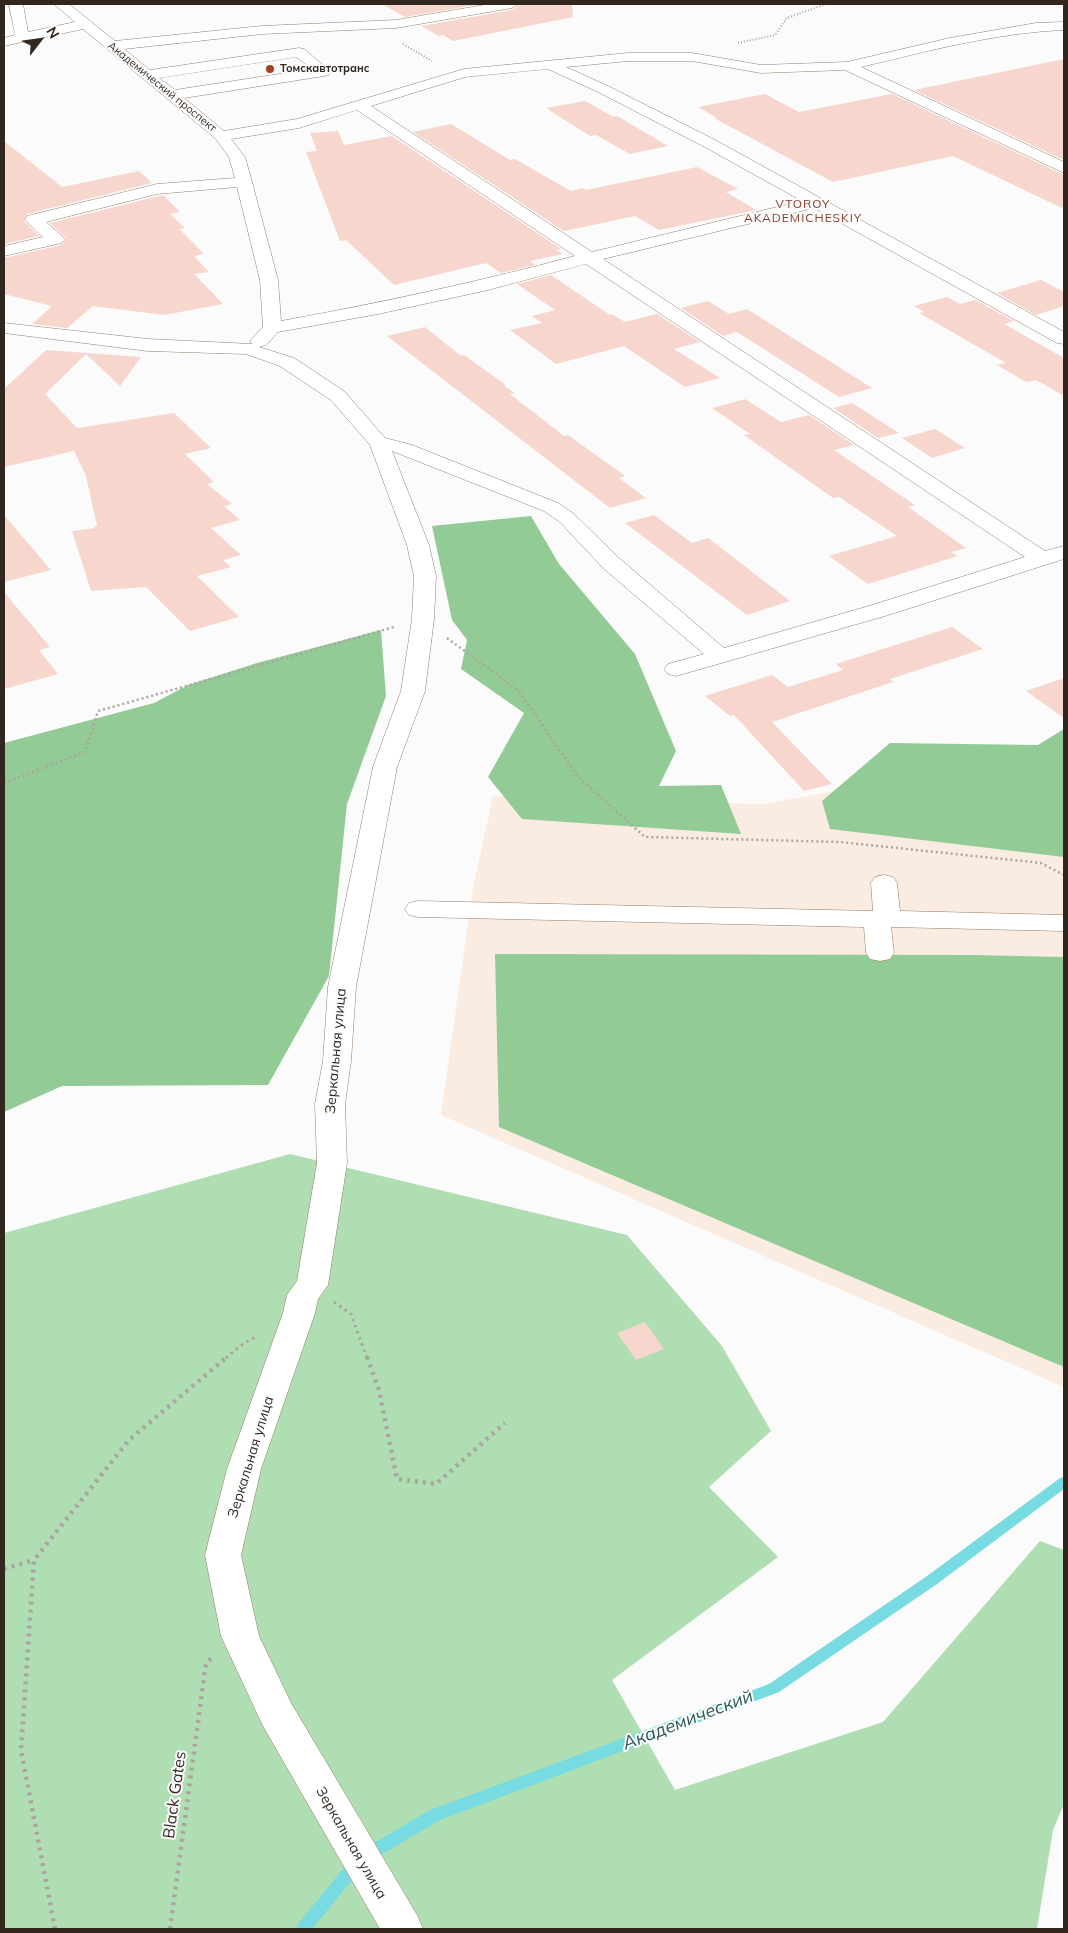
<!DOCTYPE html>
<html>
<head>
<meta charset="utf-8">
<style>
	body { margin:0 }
	#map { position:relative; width:1068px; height:1933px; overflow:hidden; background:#fbfbfb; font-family:Mulish,sans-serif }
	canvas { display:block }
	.frame { position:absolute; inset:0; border:5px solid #31271f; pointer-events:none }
	.north { position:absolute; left:15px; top:15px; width:50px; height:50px; -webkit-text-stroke:4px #fbfbfb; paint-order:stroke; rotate:60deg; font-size:14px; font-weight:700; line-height:20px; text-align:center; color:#31271f }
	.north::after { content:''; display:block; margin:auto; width:18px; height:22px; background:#31271f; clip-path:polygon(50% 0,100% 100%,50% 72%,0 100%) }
</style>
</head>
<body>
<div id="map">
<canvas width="1068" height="1933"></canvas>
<div class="frame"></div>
<div class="north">N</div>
</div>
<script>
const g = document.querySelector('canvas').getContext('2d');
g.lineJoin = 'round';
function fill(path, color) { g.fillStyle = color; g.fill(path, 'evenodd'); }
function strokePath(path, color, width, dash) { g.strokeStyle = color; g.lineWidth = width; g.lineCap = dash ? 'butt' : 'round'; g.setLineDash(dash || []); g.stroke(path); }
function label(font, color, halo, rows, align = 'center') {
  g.font = font + ' Mulish,sans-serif'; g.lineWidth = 4; g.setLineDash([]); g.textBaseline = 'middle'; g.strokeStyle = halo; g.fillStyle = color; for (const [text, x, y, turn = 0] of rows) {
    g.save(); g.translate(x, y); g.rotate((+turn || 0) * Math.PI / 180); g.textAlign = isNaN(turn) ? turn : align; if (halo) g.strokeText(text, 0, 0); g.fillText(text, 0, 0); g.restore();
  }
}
fill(new Path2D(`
	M1064,751V1387L441,1115L473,888L493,796L762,804Z`), '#faece1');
fill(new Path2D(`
	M290,1154L627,1235L722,1346L771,1431L709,1487L778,1557L612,1680L675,1790L883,1722L1040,1541L1064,1550V1804L1053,1830L1037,1929H4V1233Z`), '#afdeb2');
fill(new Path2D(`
	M531,516L559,564L635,654L676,751L659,786L721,785L741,834L522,819L488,777L524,713L461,669L467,640L452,620L432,526Z
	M381,630L386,696L347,804L329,976L268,1085L62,1086L4,1112V743L154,703L188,685L257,663Z
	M1064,729V857L830,829L822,801L890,743L1038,745Z
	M495,954L974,955L1064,957V1367L499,1127Z`), '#93cb96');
fill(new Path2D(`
	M1064,1477V1489L937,1584L779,1692L440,1820L372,1860L367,1862L362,1860L360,1855L362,1850L430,1810L769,1684L927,1576L1060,1478Z
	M356,1857L361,1859L363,1864L361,1869L312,1929H296L298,1924L351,1859Z`), '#78dbe1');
fill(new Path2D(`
	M382,4H480L405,17Z
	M521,4H572L573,17L453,41L443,35L439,36L421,26L512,10Z
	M1064,59V160L914,90Z
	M765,94L799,112L892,94L1064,175V209L953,156L833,182L714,118H717L698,107Z
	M585,101L614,117L617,116L668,146L630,154L596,135L590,136L546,108Z
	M451,124L510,160L515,159L571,191L582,188L586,190L697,167L738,189L726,192L756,210L659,230L635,216L564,231L413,132Z
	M338,131L344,145L392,136L561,249L556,250L563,254L530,261L535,265L501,273L486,263L394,285L346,240L340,241L306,152L317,151L310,133Z
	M4,141L62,187L139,171L152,183L27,214L24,221L39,236L4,244Z
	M163,195L180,212L170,214L185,228L179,229L204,254L194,256L209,272L194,274L223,304L164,315L93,306L67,328L32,324L52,306L4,294V258L62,245L66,240V238L50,223Z
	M551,275L610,315L612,314L625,322L657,314L700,342L674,349L720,378L685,387L624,346L556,364L510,330L542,323L532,316L555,310L517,284Z
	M1041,280L1064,292V306L1036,315L997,293Z
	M947,297L960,304L975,300L1014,321L1004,324L1064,358V396L1036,380L1026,382L997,365L1006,363L919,313L924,312L914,306Z
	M708,301L729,314L747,309L872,388L839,397L737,332L723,336L681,308Z
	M425,327L461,356L464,355L506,385L504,386L515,393L510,394L564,436L568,435L625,476L619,478L646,498L610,508L387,336Z
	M46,350L141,357L120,386L86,354L45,394L77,428L174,413L211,448L185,454L214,482L207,484L232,504L224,506L240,520L211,528L241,555L223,560L231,567L197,576L239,617L190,631L146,587L91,591L72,531L95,528L94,526H97L86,476L74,451L4,467V389Z
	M745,399L781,422L809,415L854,445L834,450L915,505L908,507L966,548L951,552L958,556L868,584L829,556L897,536L839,497L833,498L744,435L750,434L712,408Z
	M852,403L899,433L878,438L833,408Z
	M935,429L965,448L932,458L902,438Z
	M4,515L51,570L4,582Z
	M654,515L692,543L708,538L790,601L747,615L625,523Z
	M4,592L50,647L39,650L58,674L4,689Z
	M952,627L983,649L890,679L893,682L772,722L832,784L804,791L734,715L730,716L705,696L772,675L788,687L843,670L836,664Z
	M1064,678V718L1026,691Z
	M645,1322L664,1349L636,1360L617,1333Z`), '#f6d6cd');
const minor = new Path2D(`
	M9,4H23L28,32L75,22L54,4H69L115,41L262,26L396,20L490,4H519L512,8L396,28L262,34L124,49L150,70L299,48L304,49L331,72L329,75L324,76L184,98L224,131L297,119L464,69L628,53H692L761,65L847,62L950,38L1036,23L1064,22V30C995,33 928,51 861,67L1064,162V173L845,70L761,73L692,61H628L566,67L608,86L715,140L1064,332V344L1057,343L814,208L603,259L1045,551L1064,546V559L885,616L676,676L668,674L664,669L668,664L704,654L603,568L560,522L544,511L392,451L429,545L436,576L434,619L425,691L397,767L356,987L351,1061L345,1104L347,1163L328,1285L318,1299L315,1313L261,1469L241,1555L259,1636L291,1703L417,1915L423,1929H380L263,1726L221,1636L205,1555L227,1469L283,1313L287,1295L297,1281L317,1163L315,1104L323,1061L328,987L373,767L401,691L412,619L414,576L407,545L370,445L331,400L280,366L246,354L148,351L4,333V323L148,339L252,344L250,341L263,327L260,280L237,187L157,194L46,222L65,239L62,243L4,256V246L43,237L25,220L27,216L157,184L235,178L229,157L216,139L83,29L4,46V38L15,35ZM296,57L312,69L175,90L159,78ZM548,69L598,92L703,146L802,201L592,252L371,106L465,77ZM357,110L575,256C478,282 380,303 281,321L278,280L252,182L245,157L231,139L299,128ZM586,264L1025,557L869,606L724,648L619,558L574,514L558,503L412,445L385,438L345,392L294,358L259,347L266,345L278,332L378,314L488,290Z
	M884,875L893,877L897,883L900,911L1064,915V931L891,927L894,953L890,959L880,961L870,959L866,953L864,927L418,917L409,915L405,909L409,903L418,901L873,911L871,883L875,877Z`);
strokePath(minor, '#957d69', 1);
strokePath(new Path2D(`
	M738,43L775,35L787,18L826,4
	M403,44L432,61`), '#a9a5a1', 2, [1, 2]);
strokePath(new Path2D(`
	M447,638L519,691L577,776L645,837L840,842L1041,863L1064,875
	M4,783L85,752L98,711L394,627`), '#a9a5a1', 2.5, [2, 3]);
strokePath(new Path2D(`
	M334,1302L351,1314L367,1358
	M226,1358L240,1346L257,1336`), '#a9a5a1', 3, [2.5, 4]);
strokePath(new Path2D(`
	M367,1357L379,1390L397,1479L436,1484L505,1423
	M4,1569L34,1560
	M55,1929L21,1750L34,1560L129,1440L227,1357
	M170,1929L206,1663L214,1656`), '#a9a5a1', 4.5, [3, 5]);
fill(minor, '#fff');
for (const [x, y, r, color] of [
	[270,69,5,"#a84023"]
]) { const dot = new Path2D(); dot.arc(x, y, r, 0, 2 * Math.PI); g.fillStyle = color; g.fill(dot); strokePath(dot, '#fbfbfb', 2); }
label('bold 11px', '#31271f', '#fbfbfb', [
	["Томскавтотранс",280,69]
], 'left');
label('11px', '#31271f', '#fbfbfb', [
	["Академический проспект",162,87,39]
]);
g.letterSpacing = '1px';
label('12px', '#823d2a', '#fbfbfb', [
	["VTOROY",803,204],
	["AKADEMICHESKIY",803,218]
]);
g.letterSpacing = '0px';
label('14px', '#31271f', '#fbfbfb', [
	["Зеркальная улица",336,1051,-85],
	["Зеркальная улица",251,1457,-73],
	["Зеркальная улица",351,1843,60]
]);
label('16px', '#31271f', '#fbfbfb', [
	["Black Gates",175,1795,-82]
]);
label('italic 18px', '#2a5659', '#fbfbfb', [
	["Академический",688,1720,-21]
]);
</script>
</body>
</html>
